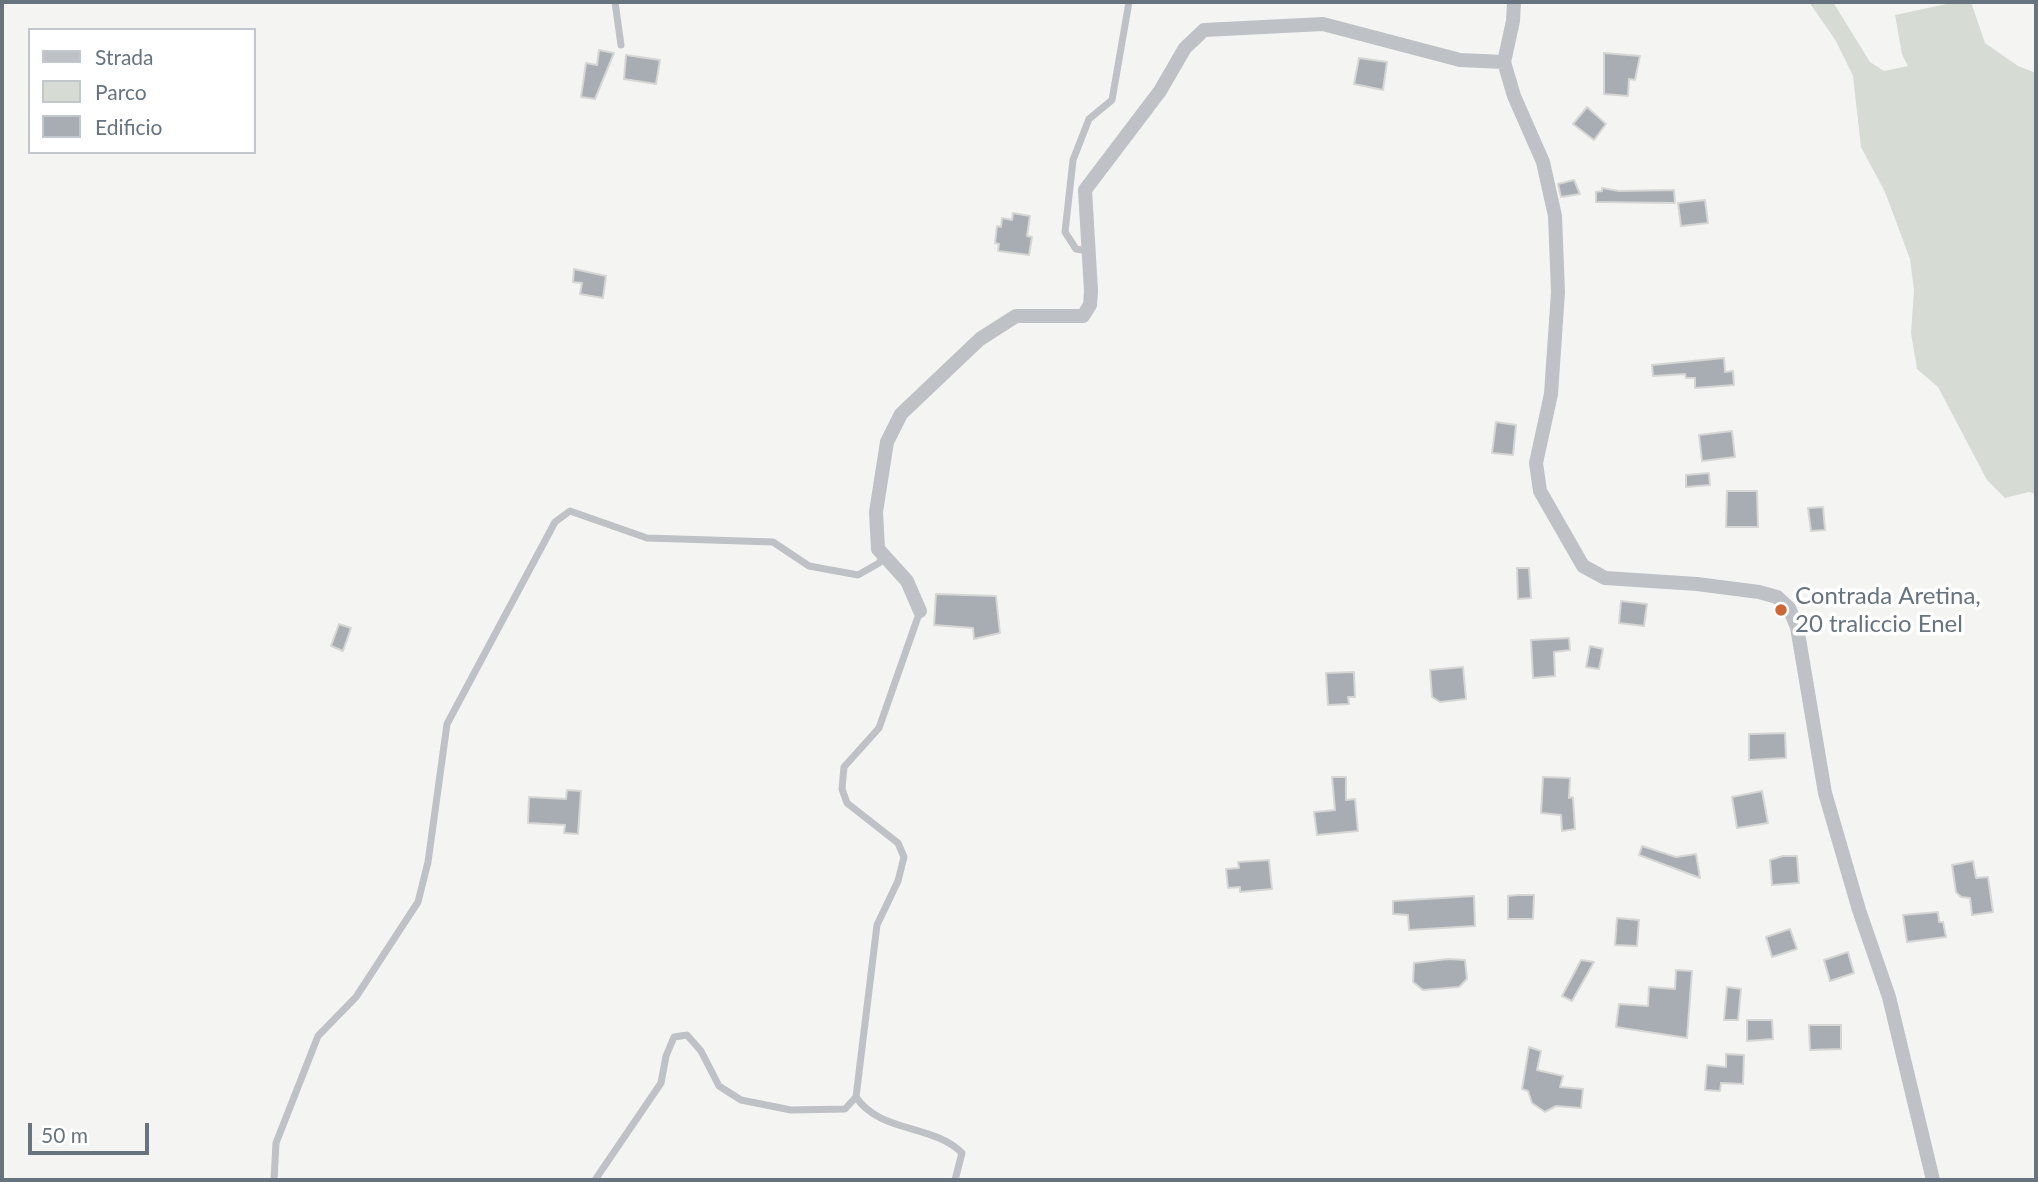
<!DOCTYPE html>
<html>
<head>
<meta charset="utf-8">
<style>
	body { margin:0 }
	#map { position:relative; width:2038px; height:1182px; overflow:hidden; background:#f4f5f2; font-family:Lato,sans-serif }
	canvas { display:block }
	.frame { position:absolute; inset:0; border:4px solid #67737f; pointer-events:none }
	.legend { position:absolute; left:28px; top:28px; width:228px; height:126px; box-sizing:border-box; background:#fff; border:2px solid #c2c7cc; margin:0; padding:9px 12px; list-style:none; font-size:21px; color:#67737f }
	.legend li { display:flex; align-items:center; gap:14px; height:35px }
	.legend b { width:35px; border:2px solid #c2c7cc }
	.scale { position:absolute; left:28px; top:1123px; width:121px; height:32px; box-sizing:border-box; border:4px solid #67737f; border-top:0; padding-left:9px; font-size:21px; line-height:24px; white-space:nowrap; color:#67737f; -webkit-text-stroke:5px #fff; paint-order:stroke }
</style>
</head>
<body>
<div id="map">
<canvas width="2038" height="1182"></canvas>
<div class="frame"></div>
<ul class="legend">
<li><b style="height:9px;background:#bec1c5"></b>Strada</li>
<li><b style="height:19px;background:#d6dbd3"></b>Parco</li>
<li><b style="height:19px;background:#a7adb3"></b>Edificio</li>
</ul>
<div class="scale">50 m</div>
</div>
<script>
const g = document.querySelector('canvas').getContext('2d');
g.lineJoin = 'round';
function fill(path, color) { g.fillStyle = color; g.fill(path, 'evenodd'); }
function strokePath(path, color, width, dash) { g.strokeStyle = color; g.lineWidth = width; g.lineCap = dash ? 'butt' : 'round'; g.setLineDash(dash || []); g.stroke(path); }
function label(font, color, halo, rows, align = 'center') {
  g.font = font + ' Lato,sans-serif'; g.lineWidth = 7; g.setLineDash([]); g.textBaseline = 'middle'; g.strokeStyle = halo; g.fillStyle = color; for (const [text, x, y, turn = 0] of rows) {
    g.save(); g.translate(x, y); g.rotate((+turn || 0) * Math.PI / 180); g.textAlign = isNaN(turn) ? turn : align; if (halo) g.strokeText(text, 0, 0); g.fillText(text, 0, 0); g.restore();
  }
}
fill(new Path2D(`
	M1809,2H1833L1870,62L1884,71L1908,66L1902,54L1895,15L1956,2H1971L1985,43L2018,66L2036,73V494L2029,492L2005,498L1987,480L1938,387L1917,369L1911,333L1914,290L1910,259L1885,192L1861,147L1853,76L1836,41Z`), '#d6dbd3');
const building = new Path2D(`
	M599,50L614,53L595,99L581,97L586,63L597,65Z
	M1604,53L1640,56L1635,80L1629,79L1628,96L1604,94Z
	M626,55L660,60L656,84L624,79Z
	M1359,58L1387,62L1383,90L1354,84Z
	M1587,107L1606,124L1594,140L1573,124Z
	M1574,180L1580,194L1561,197L1558,184Z
	M1602,188L1619,191L1674,190L1675,203L1596,202V192L1602,191Z
	M1705,200L1708,223L1681,226L1678,203Z
	M1013,213L1030,216L1027,236L1032,237L1029,255L998,251L999,244L995,243L997,226L1001,227L1002,218L1012,220Z
	M574,269L606,276L603,298L580,294L582,283L573,282Z
	M1724,358L1725,372L1733,371L1734,385L1695,388V378H1686L1685,374L1653,376L1652,365Z
	M1496,422L1516,425L1513,455L1492,453Z
	M1732,431L1735,457L1702,461L1699,435Z
	M1709,473L1710,485L1686,487V475Z
	M1727,491H1757L1758,527H1726Z
	M1823,507L1825,530L1811,531L1808,508Z
	M1517,568H1529L1531,598L1518,599Z
	M936,594L996,596L1000,633L974,639L973,628L934,625Z
	M1621,601L1647,604L1644,626L1619,623Z
	M339,624L351,628L343,651L331,646Z
	M1569,638L1570,650L1554,652L1555,676L1533,678L1531,640Z
	M1590,646L1603,649L1599,669L1586,667Z
	M1463,667L1466,699L1440,702L1432,697L1430,670Z
	M1354,672L1355,697H1348L1349,704L1328,705L1326,673Z
	M1785,733L1786,758L1749,760V734Z
	M1332,777H1346V800L1355,799L1358,831L1317,835L1314,812L1335,810Z
	M1543,777L1570,778L1569,798L1573,797L1575,829L1562,831L1561,815L1541,813Z
	M567,790L581,791L578,834L564,833L565,825L528,823L529,797L566,799Z
	M1762,791L1768,823L1737,828L1732,797Z
	M1642,846L1676,857L1696,854L1700,878L1639,855Z
	M1783,856H1797L1799,883L1772,885L1770,860Z
	M1269,860L1272,889L1240,892V887L1228,888L1226,869L1239,868L1238,862Z
	M1973,861L1976,878L1988,877L1993,912L1972,915L1970,898L1961,897L1956,892L1952,865Z
	M1518,895H1534L1533,919H1508V896Z
	M1474,896L1475,926L1409,930L1408,915L1393,914V901Z
	M1938,912L1939,922H1943L1946,937L1907,942L1903,915Z
	M1617,918L1639,920L1637,946L1615,945Z
	M1790,929L1797,949L1772,957L1766,937Z
	M1848,952L1854,973L1830,981L1824,960Z
	M1448,959L1465,960L1467,979L1459,987L1423,990L1413,982L1414,963Z
	M1581,960L1594,962L1572,1001L1562,996Z
	M1676,970L1692,971L1687,1038L1616,1027L1619,1004L1648,1006L1649,987L1675,989Z
	M1727,987L1741,989L1738,1020H1724Z
	M1747,1020H1772L1773,1039L1747,1041Z
	M1809,1025H1841V1049L1810,1050Z
	M1529,1047L1541,1051L1537,1070L1563,1076L1560,1087L1583,1089L1581,1108L1556,1106L1545,1112L1532,1103L1528,1091L1522,1089Z
	M1726,1054L1744,1055L1743,1084L1721,1083L1720,1091L1705,1090L1707,1065L1726,1067Z`);
fill(building, '#a7adb3');
strokePath(building, '#d6d6d4', 2);
strokePath(new Path2D(`
	M615,2L621,45
	M1088,251L1076,249L1065,232L1073,160L1089,119L1112,100L1129,2
	M856,1097C880,1133 933,1124 962,1153L955,1180
	M274,1180L276,1143L318,1036L356,997L418,902L428,862L447,724L555,522L570,511L647,538L773,542L809,566L858,575L879,563L883,556
	M595,1180L661,1083L666,1056L674,1037L687,1035L701,1051L719,1086L741,1100L791,1110L845,1109L856,1097L877,925L898,881L904,857L898,843L847,803L842,789L844,767L879,728L920,611`), '#bec1c5', 7);
strokePath(new Path2D(`
	M1514,2L1513,21L1504,62L1514,96L1543,162L1555,216L1558,292L1551,394L1536,463L1540,491L1583,566L1605,578L1697,584L1759,592L1777,597L1789,608L1797,627L1825,793L1859,910L1889,997L1933,1180
	M920,611L907,581L878,549L876,512L887,442L901,414L980,339L1016,316H1083L1090,305L1091,291L1085,190L1160,91L1185,48L1204,30L1323,24L1460,60L1504,62`), '#bec1c5', 14);
for (const [x, y, r, color] of [
	[1781,610,7,"#ce6738"]
]) { const dot = new Path2D(); dot.arc(x, y, r, 0, 2 * Math.PI); g.fillStyle = color; g.fill(dot); strokePath(dot, '#fff', 2.5); }
label('24px', '#67737f', '#fff', [
	["Contrada Aretina,",1795,596],
	["20 traliccio Enel",1795,624]
], 'left');
</script>
</body>
</html>
